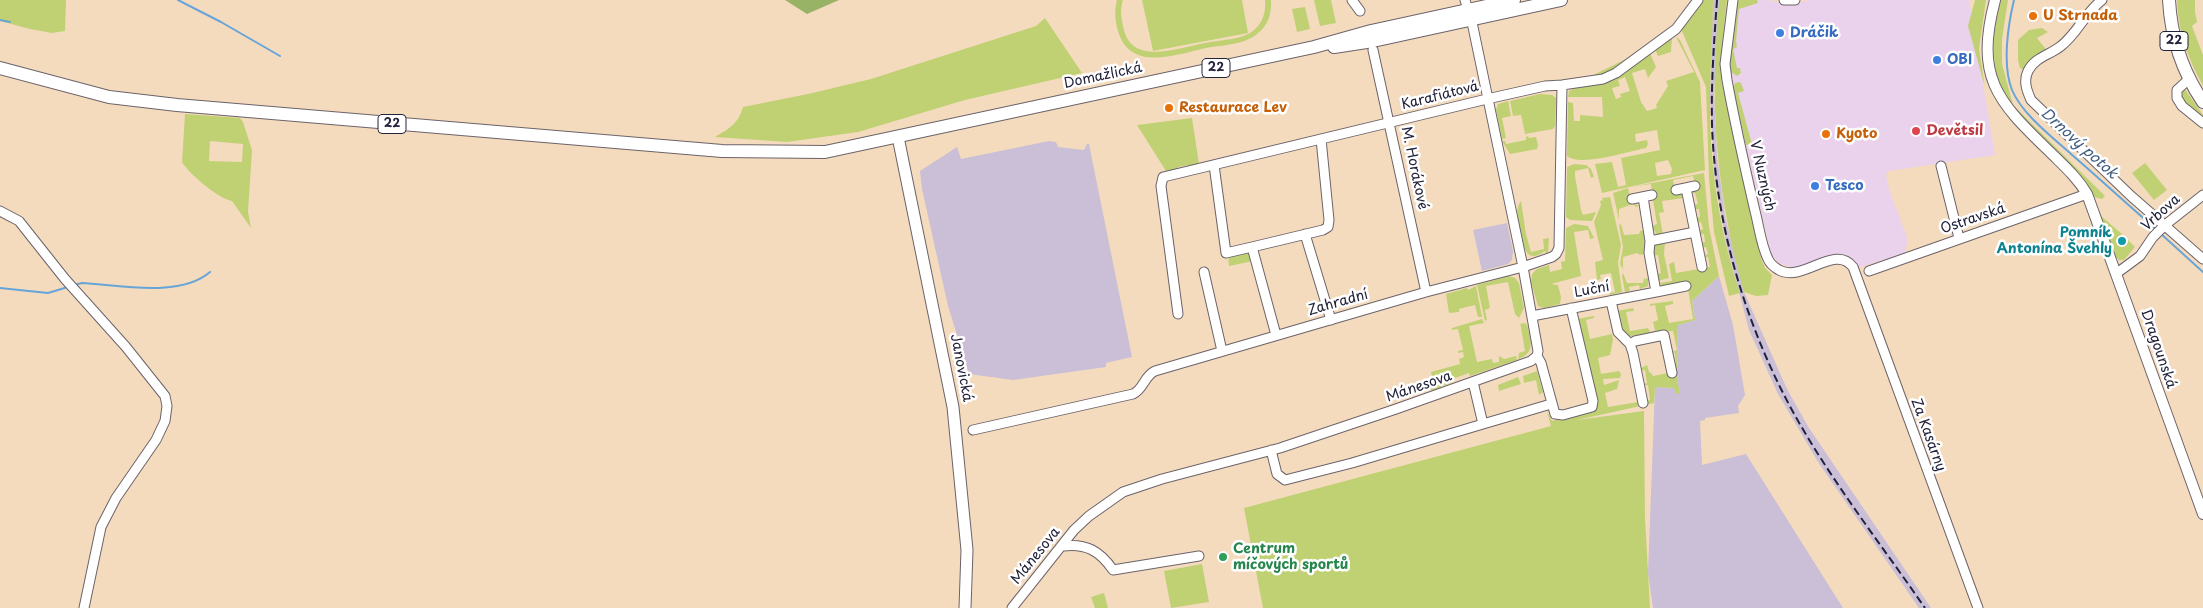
<!DOCTYPE html>
<html>
<head>
<meta charset="utf-8">
<style>
	body { margin:0 }
	canvas { display:block; background:#f4dbbe }
</style>
</head>
<body>
<canvas width="2203" height="608"></canvas>
<script>
const g = document.querySelector('canvas').getContext('2d');
g.lineJoin = 'round';
function fill(path, color) { g.fillStyle = color; g.fill(path, 'evenodd'); }
function strokePath(path, color, width, dash) { g.strokeStyle = color; g.lineWidth = width; g.lineCap = dash ? 'butt' : 'round'; g.setLineDash(dash || []); g.stroke(path); }
function label(font, color, halo, rows, align = 'center') {
  g.font = font + ' "Playpen Sans",sans-serif'; g.lineWidth = 5; g.setLineDash([]); g.textBaseline = 'middle'; g.strokeStyle = halo; g.fillStyle = color; for (const [text, x, y, turn = 0] of rows) {
    g.save(); g.translate(x, y); g.rotate((+turn || 0) * Math.PI / 180); g.textAlign = isNaN(turn) ? turn : align; if (halo) g.strokeText(text, 0, 0); g.fillText(text, 0, 0); g.restore();
  }
}
fill(new Path2D(`
	M1739,0H1767L1784,3L1785,6L1810,0H1969L1995,155L1889,171L1886,175L1890,192L1908,240L1905,253L1858,268L1852,258L1845,255H1834L1795,268L1780,264L1771,255L1733,89L1731,69L1730,55Z`), '#ead1ec');
fill(new Path2D(`
	M1713,0H1720L1714,94L1717,156L1725,216L1744,292L1787,389L1809,428L1931,608H1919L1818,462L1778,394L1749,330L1726,243L1714,173L1710,95Z
	M1049,141L1056,142L1058,147L1084,150L1087,144H1089L1132,357L1106,363V367L1013,380L969,374L948,306L922,189L920,171L957,147L961,159Z
	M1507,223L1513,251L1512,260L1508,264L1482,271L1473,230Z
	M1719,276L1733,325L1745,395L1738,406L1739,413L1705,418V420L1700,421L1702,465L1746,454L1843,608H1653L1648,573L1655,387L1674,388L1680,393L1677,381L1678,325L1695,320L1692,301Z`), '#cabfd6');
fill(new Path2D(`
	M0,0H66L65,31L52,33L30,29L0,21Z
	M1117,0H1123C1120,9 1121,17 1123,26C1130,67 1177,48 1205,43C1219,40 1241,40 1253,31C1263,23 1266,12 1265,0H1271C1272,13 1268,26 1257,34C1244,45 1222,45 1206,48C1178,54 1132,72 1119,34C1115,23 1114,11 1117,0Z
	M1142,0H1242L1248,33L1153,51Z
	M1314,0H1331L1336,23L1320,26Z
	M1700,0H1713C1713,32 1710,63 1710,95C1709,162 1719,230 1740,293L1729,296L1714,232L1709,178L1706,87L1681,29Z
	M1720,0H1727L1721,52L1722,83L1761,258L1765,268L1772,275L1768,295L1756,296L1744,292C1721,211 1711,130 1716,46C1717,31 1717,15 1720,0Z
	M1739,0H1757L1758,3L1739,9L1736,41L1737,47L1733,49L1737,68H1740L1741,73L1737,76L1731,72L1730,55L1736,4Z
	M1975,0H1986L1979,49L1985,87L1968,26Z
	M2001,0H2008L2002,39V64L2013,105L2105,196L2102,199L2094,197C2088,182 2073,170 2062,159C2047,144 2023,124 2011,107C1989,74 1991,37 2001,0Z
	M2177,0H2195V12L2197,22L2192,26L2203,55V86C2188,59 2178,31 2177,0Z
	M1305,7L1310,29L1297,32L1292,9Z
	M1045,18L1082,73L965,100L858,132L787,142L715,137C730,128 738,124 743,107L808,94L871,79L1036,26Z
	M1671,27L1672,29L1616,70L1606,74L1587,78L1624,60Z
	M2042,28L2048,32L2037,38L2048,52L2025,70L2020,68L2018,60V40L2029,30Z
	M1676,37L1680,40L1700,82L1705,170L1602,193L1595,164L1612,162L1618,187L1626,185L1621,158L1660,150L1657,130L1635,134L1636,142L1647,140L1648,144L1646,148C1627,152 1580,167 1567,156L1568,102L1573,103L1574,121H1580V115L1603,117L1602,97H1568L1569,91L1650,53L1656,67L1648,78L1645,69L1632,73L1641,102L1647,111L1657,108L1656,105L1668,86L1666,81L1694,72ZM1625,77L1630,91L1620,94L1621,97L1616,99L1612,88L1620,86L1618,80ZM1668,160L1672,169L1671,174L1657,176L1655,163Z
	M1672,38L1671,52L1658,56L1655,49Z
	M1739,82L1741,83L1744,91L1738,93L1752,144L1746,145L1733,89L1735,83Z
	M2184,88L2203,115V119C2195,112 2181,103 2181,91Z
	M1540,94L1552,95L1556,98L1555,126L1553,129L1525,134L1521,115L1513,116L1510,101Z
	M1508,101L1511,116L1502,118L1506,138L1502,139L1496,110L1498,104Z
	M185,114L240,118L243,122L252,150L248,212L251,228L232,201C219,199 189,174 182,162ZM210,141L243,144L242,162L209,161Z
	M1192,118L1199,164L1189,167L1188,165L1178,167V170L1166,171L1137,125Z
	M1528,136L1529,138L1536,137L1538,145L1537,149L1510,154L1502,141H1505L1506,144L1526,140V137Z
	M2145,163L2167,190L2154,200L2132,173Z
	M1574,164L1586,165L1591,169L1594,177L1591,178L1588,168L1575,171V176L1581,210L1583,215L1596,212L1592,221L1570,220L1566,217L1567,167Z
	M1704,173L1709,227L1719,276L1692,301L1695,320L1678,325L1677,381L1680,393L1676,394L1674,388L1655,387L1654,403L1577,420L1644,411L1645,518L1650,608H1263L1244,508L1551,426L1547,411L1552,421L1590,411L1593,409L1577,319L1594,316V318L1586,320L1590,339L1612,334L1613,340L1610,355L1598,358L1601,374L1619,371L1621,374L1620,378L1603,379L1604,385L1619,380L1617,389L1605,393L1608,407L1650,400L1648,385L1642,386V384L1647,383L1645,370L1639,371V369L1647,365L1649,372L1651,373L1653,376L1668,373L1676,364L1675,353L1672,352L1677,350L1673,331L1629,336L1623,330L1620,316H1618L1617,311L1633,308L1634,311L1626,312L1630,331L1648,328L1650,332L1655,331L1653,322L1658,320L1655,305L1650,306V304L1673,301V304L1665,306L1669,323L1693,319L1687,283L1666,287L1659,283L1672,281L1669,264L1674,262L1676,273L1710,267L1708,257L1703,258V256L1708,254L1706,247L1701,248L1700,243L1705,242L1704,234L1698,235V231L1703,229L1701,222L1696,223L1695,218L1700,217L1699,209L1693,210L1692,205L1698,204L1695,193H1690V191L1696,189L1693,176L1673,180L1676,193H1683L1684,198L1662,201L1664,212L1659,213L1663,235H1657L1652,226L1657,224L1653,200L1648,201L1647,199L1653,197L1651,184L1631,187Z
	M1628,188L1631,202L1639,206L1636,207L1633,204L1619,209V220L1613,193Z
	M1610,197L1621,245L1618,263L1622,292L1610,295L1609,293L1615,292L1611,273L1600,275L1601,279L1597,280L1595,262L1603,260L1594,222L1601,205L1600,201L1603,200L1602,198Z
	M1521,201L1526,234L1531,252L1544,249L1543,239L1549,238L1548,253L1546,254L1545,251C1527,264 1524,249 1521,232C1519,221 1514,210 1521,201Z
	M2101,216L2122,234L2117,241L2123,246L2128,240L2135,247L2124,260H2119L2116,257Z
	M1574,224L1588,226L1594,238L1590,239L1588,230L1574,232L1581,276L1551,284L1558,285L1561,297L1560,304L1544,308L1538,306L1531,282L1532,274L1537,269L1549,265L1550,272L1562,269L1561,262L1565,261L1566,228Z
	M1621,224L1624,235L1639,234L1640,231L1644,230C1646,240 1643,244 1644,254L1640,255L1637,253L1623,257V269L1620,264L1623,247L1619,225Z
	M1665,242L1664,254L1669,278L1657,281L1656,274L1661,273L1658,255L1652,256L1653,245Z
	M1248,251L1253,261L1229,266L1228,255Z
	M1623,273L1627,283H1643L1644,279L1648,278V286L1640,289L1639,285L1629,287L1630,291L1625,292L1622,276Z
	M1509,276L1515,278L1519,283L1524,308L1519,318L1515,314L1508,282L1486,286L1490,308L1485,310L1487,320L1485,321L1477,285Z
	M1476,286L1482,317H1478L1475,305L1459,309V312L1449,313L1446,294L1467,288L1468,290Z
	M1482,319L1484,323L1469,326L1477,362L1492,359L1493,363L1499,362V356L1504,359L1516,356L1517,360L1470,376L1469,373L1452,379L1453,384L1451,383L1442,386L1440,389L1434,391L1429,389L1425,383L1433,381L1431,372L1460,364L1459,359L1464,357L1463,352L1458,353V351L1463,350L1458,329L1452,330V328Z
	M1520,322V324L1525,323L1527,325C1531,340 1536,353 1518,359L1519,353L1525,351Z
	M1537,371L1543,392L1539,395L1536,380L1524,383L1523,376Z
	M1518,377L1521,384L1499,391L1498,385Z
	M1202,564L1209,602L1171,608L1164,571Z
	M1104,593L1108,608H1095L1091,597Z`), '#c0d174');
fill(new Path2D(`
	M785,0H839L807,14Z`), '#98b366');
strokePath(new Path2D(`
	M178,0L221,22L280,56
	M2014,0C2008,25 2002,65 2012,90C2022,114 2052,137 2071,154C2100,179 2128,205 2157,230
	M0,20L10,22
	M2160,233L2203,272
	M74,285L82,283C119,285 180,298 210,272
	M0,288L48,293L68,287`), '#67a5d9', 2);
const minor = new Path2D(`
	M1352,0L1360,11
	M1733,0L1725,64L1727,80C1735,124 1745,168 1755,211C1759,226 1761,245 1768,259C1770,264 1774,267 1779,270C1803,283 1835,243 1853,267L1978,608
	M1784,0H1795
	M2102,0C2085,13 2077,34 2061,46C2050,55 2035,57 2028,71C2023,81 2027,91 2031,100L2131,196L2203,259
	M1373,50L1426,292
	M2189,79L2177,90V98L2182,106L2203,123
	M1214,165L1226,253L1252,247L1276,335
	M1941,166L1959,238
	M1686,188L1702,267
	M1676,190L1695,186
	M1632,199L1652,195
	M0,211L19,221L65,279L126,347L165,396L167,406L165,421L156,440L116,498L101,527L84,608
	M1305,234L1331,320
	M1650,241L1695,232
	M1252,247L1323,230L1328,227L1329,220L1321,139
	M1869,271L2087,194
	M1204,272L1222,351
	M2117,273L2140,256L2153,237L2165,225L2203,195
	M1656,292L1686,286
	M1611,301L1618,332L1630,344L1633,353L1643,403
	M1178,314L1161,186L1163,177L1487,99L1545,86L1562,85L1603,79L1616,73L1676,29L1698,0
	M1532,316L1656,292L1649,253L1650,241L1643,197
	M1630,344L1635,341L1664,335L1672,373
	M1537,356L1541,363L1555,414L1563,415L1592,407L1593,401L1571,308
	M1473,382L1483,424L1551,404
	M973,430L1133,394C1144,389 1144,376 1155,371L1426,292L1523,267L1552,257L1556,254L1559,248L1562,85
	M1271,450L1277,474L1285,480L1352,463L1483,424
	M1063,546C1086,543 1100,551 1113,570L1199,556
	M1012,608L1074,530L1089,516L1123,492L1162,479L1280,448L1396,409L1531,361L1537,356L1538,351L1523,267L1473,27L1465,0`);
const tertiary = new Path2D(`
	M1995,0C1975,77 1996,100 2049,151C2063,165 2077,177 2087,194L2203,514`);
const secondary = new Path2D(`
	M898,137L953,407L967,550L965,608`);
const primary = new Path2D(`
	M2169,0C2171,37 2182,71 2203,102
	M1334,47L1373,41L1561,0
	M0,68L109,97L177,105L722,151L825,152L1314,47L1371,31L1514,0`);
strokePath(minor, '#6c6369', 11);
strokePath(tertiary, '#6c6369', 12);
strokePath(secondary, '#6c6369', 13);
strokePath(primary, '#6c6369', 14);
strokePath(minor, '#fff', 9);
strokePath(tertiary, '#fff', 10);
strokePath(secondary, '#fff', 11);
strokePath(primary, '#fff', 12);
strokePath(new Path2D(`
	M1717,0C1714,42 1711,83 1712,125C1715,215 1740,306 1780,387C1818,464 1876,537 1925,608`), '#22223b', 2, [8, 4]);
for (const [x, y, r, color] of [
	[2033,16,5,"#e8710a"],
	[1780,33,5,"#3f7fe0"],
	[1937,60,5,"#3f7fe0"],
	[1169,108,5,"#e8710a"],
	[1916,131,5,"#e0444e"],
	[1826,134,5,"#e8710a"],
	[1815,186,5,"#3f7fe0"],
	[2122,241,5,"#0f9aa8"],
	[1223,557,5,"#2e9e5b"]
]) { const dot = new Path2D(); dot.arc(x, y, r, 0, 2 * Math.PI); g.fillStyle = color; g.fill(dot); strokePath(dot, '#fff', 2); }
for (const [x, y, w] of [
	[2174,41,28],
	[1216,68,28],
	[392,124,28]
]) { const box = new Path2D(); box.roundRect(x - w / 2, y - 9.5, w, 19, 4); g.fillStyle = '#fff'; g.fill(box); strokePath(box, '#22223b', 1); }
label('bold 12px', '#22223b', null, [
	["22",2174,41],
	["22",1216,68],
	["22",392,124]
]);
label('bold 14px', '#c56008', '#fff', [
	["U Strnada",2043,16],
	["Restaurace Lev",1179,108],
	["Kyoto",1836,134]
], 'left');
label('bold 14px', '#366cbe', '#fff', [
	["Dráčik",1790,33],
	["OBI",1947,60],
	["Tesco",1825,186]
], 'left');
label('14px', '#22223b', '#fff', [
	["Domažlická",1103,76,-12],
	["Karafiátová",1440,96,-14],
	["M. Horákové",1414,168,78],
	["V Nuzných",1762,176,77],
	["Vrbova",2161,213,-42],
	["Ostravská",1973,219,-19],
	["Luční",1592,290,-11],
	["Zahradní",1338,303,-16],
	["Dragounská",2158,349,71],
	["Janovická",961,368,79],
	["Mánesova",1419,387,-19],
	["Za Kasárny",1928,435,70],
	["Mánesova",1036,556,-51]
]);
label('bold 14px', '#be3a42', '#fff', [
	["Devětsil",1926,131]
], 'left');
label('bold 14px', '#0d838f', '#fff', [
	["Pomník",2112,233],
	["Antonína Švehly",2112,249]
], 'right');
label('bold 14px', '#27864d', '#fff', [
	["Centrum",1233,549],
	["míčových sportů",1233,565]
], 'left');
label('italic 15px', '#415d82', '#fff', [
	["Drnový potok",2079,144,42]
]);
</script>
</body>
</html>
